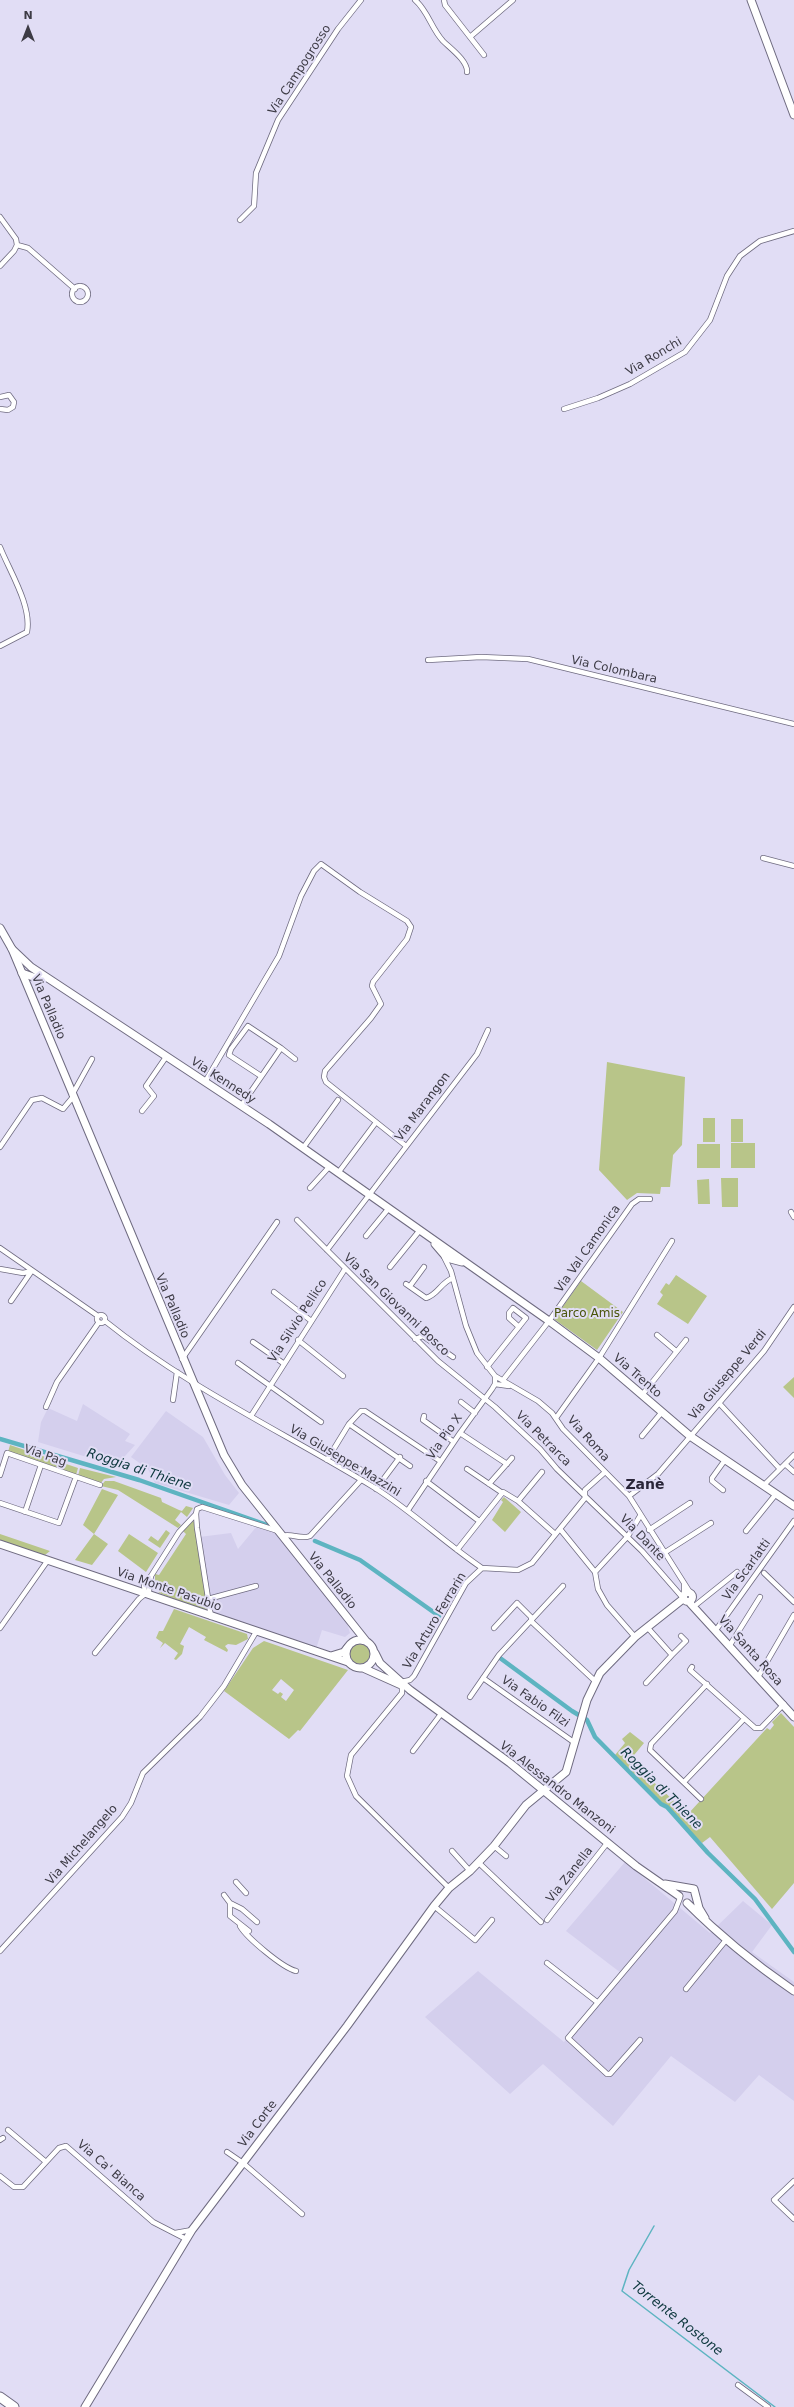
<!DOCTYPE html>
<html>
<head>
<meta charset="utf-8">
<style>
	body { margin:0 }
	#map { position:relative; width:794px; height:2407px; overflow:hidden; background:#e1ddf5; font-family:"DejaVu Sans",sans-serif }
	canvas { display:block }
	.north { position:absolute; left:8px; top:8px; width:40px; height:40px; -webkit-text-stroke:3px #e1ddf5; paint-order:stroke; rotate:0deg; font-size:11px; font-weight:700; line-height:16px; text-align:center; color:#3d3b45 }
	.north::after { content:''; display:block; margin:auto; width:14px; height:18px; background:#3d3b45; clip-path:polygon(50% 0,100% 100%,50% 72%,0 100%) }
</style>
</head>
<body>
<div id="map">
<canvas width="794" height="2407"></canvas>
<div class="north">N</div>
</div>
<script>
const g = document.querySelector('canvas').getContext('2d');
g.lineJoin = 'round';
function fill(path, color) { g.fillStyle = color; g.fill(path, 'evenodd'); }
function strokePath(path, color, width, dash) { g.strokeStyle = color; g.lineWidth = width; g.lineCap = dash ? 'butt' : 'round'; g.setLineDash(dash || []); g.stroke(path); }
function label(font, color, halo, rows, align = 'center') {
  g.font = font + ' "DejaVu Sans",sans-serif'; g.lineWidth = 4; g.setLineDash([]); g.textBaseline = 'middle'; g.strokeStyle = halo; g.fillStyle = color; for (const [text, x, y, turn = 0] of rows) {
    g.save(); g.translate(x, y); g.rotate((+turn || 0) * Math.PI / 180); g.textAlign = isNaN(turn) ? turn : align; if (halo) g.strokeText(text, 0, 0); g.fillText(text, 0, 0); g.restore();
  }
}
fill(new Path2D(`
	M83,1404L130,1434L125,1441L135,1445L116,1466L38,1442L41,1422L48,1408L77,1421Z
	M166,1411L203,1437L225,1475L239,1493L229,1505L155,1483L148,1469L131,1457Z
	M257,1526L274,1532L328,1597L347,1623L350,1633L345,1637L322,1630L316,1649L214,1614L199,1537L231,1533L238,1549Z
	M625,1862L710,1933L743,1901L772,1925L752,1952L794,1982V2101L759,2075L735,2102L671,2056L613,2126L543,2064L510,2094L425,2017L478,1971L564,2042L621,1973L566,1931Z`), '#d4cfed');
fill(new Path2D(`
	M607,1062L685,1077L682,1145L673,1155L670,1187H661L660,1194L637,1193L627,1200L599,1170Z
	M703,1118H715V1142H703Z
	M731,1119H743V1142H731Z
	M731,1143H755V1168H731Z
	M697,1144H720V1168H697Z
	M721,1178H738V1207H722Z
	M709,1179L710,1204H698L697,1180Z
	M676,1275L707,1296L688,1324L657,1304L663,1295L660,1292L666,1283L669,1285Z
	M581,1281L623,1312L597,1350L554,1319Z
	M794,1377V1398L783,1387Z
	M10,1445L78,1468L76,1475L8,1452Z
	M80,1468L116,1477L104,1479L100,1484L78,1476Z
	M105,1481H114L161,1498L162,1502L179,1510L182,1511L186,1506L193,1508L187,1517L181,1512L175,1520L181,1525L178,1528L118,1490L101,1486Z
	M102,1489L118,1495L94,1534L108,1544L92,1565L75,1560L94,1534L83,1525Z
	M504,1497L521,1512L505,1532L492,1520L503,1502L501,1500Z
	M193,1521L194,1522L208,1612L159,1593L155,1585V1574L159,1575L186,1534L183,1531Z
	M166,1530L170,1533L160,1548L148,1540L151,1536L158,1541Z
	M0,1534L50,1551L45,1555L0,1542Z
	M129,1534L158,1553L146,1572L118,1551Z
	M174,1609L247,1634L248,1639L236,1645L228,1644L225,1646L228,1650L227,1652L204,1640L206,1637L189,1627L180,1644L184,1646L182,1654L176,1660L174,1659L178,1653L165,1643L160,1648L163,1643L156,1638L159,1631H163Z
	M264,1641L348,1670L300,1731L298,1730L289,1739L224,1691L253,1648ZM281,1679L294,1690L286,1701L281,1697L283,1694L280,1692L278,1694L272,1690Z
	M350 1654a10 10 0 1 1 20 0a10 10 0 1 1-20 0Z
	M781,1713L794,1727V1883L772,1909L710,1837L702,1843L615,1755L625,1743L622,1739L630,1732L644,1743L630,1760L688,1814L767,1728L770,1730L774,1725L772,1722Z`), '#b8c589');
strokePath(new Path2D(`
	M654,2226L629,2270L622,2291L775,2407`), '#5db4c1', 1.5);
strokePath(new Path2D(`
	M0,1439L139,1480L270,1526
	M315,1541L360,1560L439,1616
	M500,1658L572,1711L587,1720L595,1737L661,1804L667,1807L708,1853L755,1899L794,1952`), '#5db4c1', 4.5);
const street = new Path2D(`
	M415,0C428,11 431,28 443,41C450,48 468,61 467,72
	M444,0L445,5L484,55
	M470,37L513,0
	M0,217L16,239L17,245
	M240,220L254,206L256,173L278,120L338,29L361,0
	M17,245L28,248L75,289
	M0,266L14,251L17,245
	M72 294a8 8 0 1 1 16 0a8 8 0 1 1-16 0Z
	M0,397L9,395L14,402L13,407L8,410L0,409
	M564,409L598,398L630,384L685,352L710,320L727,276L740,256L760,241L794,231
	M0,547C10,572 32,606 27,632L0,646
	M428,660L481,657L528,659L794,724
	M763,858L794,866
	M261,1076L229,1055L231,1049L248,1026L281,1048
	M205,1082L279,956L301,896L314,871L321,864L360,892L407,921L411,927L407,939L373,982L372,986L381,1004L371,1018L325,1071L324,1077L326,1082L406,1146
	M72,1095L92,1059
	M241,1106L281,1048L295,1059
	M142,1111L154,1096L146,1086L166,1057
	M0,1147L32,1100L42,1098L63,1109L73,1097
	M303,1148L338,1100
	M338,1173L374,1125
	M310,1188L330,1166
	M791,1212L794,1217
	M297,1220L438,1361L495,1407L540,1449L557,1469L642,1551L683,1598
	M366,1236L389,1208
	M0,1248L98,1316
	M327,1250L477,1054L488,1030
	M444,1257L451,1271L466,1326L477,1353L495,1376L538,1401L552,1413L563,1429L629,1496L691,1594
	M390,1267L420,1230
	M0,1269L23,1273L32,1271
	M406,1284L426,1298C438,1295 441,1282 453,1278
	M410,1286L424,1267
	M274,1292L310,1320
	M11,1301L31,1272
	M97 1319a4 4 0 1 1 8 0a4 4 0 1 1-8 0Z
	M105,1321C187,1387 285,1433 375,1488C413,1512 445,1543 482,1568
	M657,1335L676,1351
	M415,1339L423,1336L453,1357
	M298,1340L343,1376
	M253,1342L283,1363
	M182,1359L277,1222
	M238,1363L321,1422
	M487,1367L526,1318L513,1308L509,1313V1318L519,1327
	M503,1380L549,1321L632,1204L639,1199H650
	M495,1384L509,1386
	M642,1395L686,1340
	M173,1400L177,1372
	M461,1402L475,1413
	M719,1403L780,1469
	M46,1407L57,1382L99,1322
	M251,1416L345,1269
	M424,1416L423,1420L454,1442
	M556,1418L599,1358L672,1241
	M349,1424L410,1466
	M460,1433L507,1464
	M642,1436L662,1412
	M332,1452L381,1482
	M327,1460L349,1424L361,1411H365L440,1461
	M785,1464L794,1472
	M467,1469L501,1492
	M0,1475L7,1453L100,1485
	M426,1481L479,1521
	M489,1484L512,1458
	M763,1486L794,1455
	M376,1489L400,1457
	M723,1490L712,1481V1478L725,1460
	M629,1496L658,1474L764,1351L794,1307
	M518,1501L542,1472
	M0,1503L59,1523L76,1477
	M408,1510L460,1433L492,1389L495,1384V1376
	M25,1512L41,1465
	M560,1529L595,1572L598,1589L607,1605L635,1637
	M649,1530L690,1503
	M746,1531L776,1494
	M282,1536C292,1533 301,1540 310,1536L361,1480
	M457,1550L503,1492L518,1501L555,1534
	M664,1553L711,1523
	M595,1572L628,1536L640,1516
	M764,1573L794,1602
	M151,1576L179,1532L196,1514
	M684,1595V1584
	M208,1599L256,1586
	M697,1604L737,1572
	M211,1617L197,1528L196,1514L197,1509L202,1507L278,1531
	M532,1622L595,1681
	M0,1628L48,1560
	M494,1628L517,1603L531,1617L532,1622
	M716,1630L794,1521
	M730,1645L760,1597
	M95,1653L139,1599L149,1591L151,1576L144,1584L145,1594
	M672,1655L686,1641L681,1636
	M692,1667L690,1670L755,1728H761L784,1704
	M758,1677L794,1615
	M483,1678L575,1743
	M401,1682L410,1680L414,1676L466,1583L482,1568L518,1570L532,1563L585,1498V1490L604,1473
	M646,1683L672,1655L647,1627
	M402,1686V1693L351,1755L347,1776L356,1796L449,1888
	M470,1697L499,1655L563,1586
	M413,1751L441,1714
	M684,1782L744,1719
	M701,1799L650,1750L651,1744L707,1684
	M494,1846L506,1856
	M452,1851L470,1871
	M479,1863L541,1922
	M236,1882L246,1893
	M224,1895L230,1903V1916L249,1931
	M230,1903L242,1909L257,1922
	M434,1906L475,1940L492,1920
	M547,1920L608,1842
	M240,1926C247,1938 283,1968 296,1971
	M0,1951L122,1817L131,1803L143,1773L200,1717L224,1686L256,1632
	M547,1963L597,2002
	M686,1989L726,1940
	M640,2040L610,2074H607L568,2038L675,1911L680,1898
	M8,2130L46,2162
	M0,2140L3,2138
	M227,2152L243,2163L302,2214
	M0,2176L14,2187H23L59,2148L66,2146L153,2222L186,2239
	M794,2181L774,2200L794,2219
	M175,2233L192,2230
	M738,2385L768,2407`);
const secondary = new Path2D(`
	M751,0L794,115
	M12,949L31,967L269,1124L549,1321L599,1358L690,1436L794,1506
	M22,973L36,978H46
	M435,1244L447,1258L462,1262
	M0,1544L348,1662
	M683.5 1597a4.5 4.5 0 1 1 9 0a4.5 4.5 0 1 1-9 0Z
	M689,1602L794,1717
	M331,1656L344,1652L347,1648
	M85,2407L192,2230L347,2026L434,1906L449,1888L470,1871L494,1846L526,1805L566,1772L587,1700L600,1673L635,1637L683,1599`);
const primary = new Path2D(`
	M0,928L12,949L224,1455L242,1485L366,1641
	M346 1654a14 14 0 1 1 28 0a14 14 0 1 1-28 0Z
	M375,1653L380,1663L410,1690L510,1763L636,1866L679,1896
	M363,1668L401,1685
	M665,1884L694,1889L699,1908L705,1918
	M687,1903C720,1936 756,1965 794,1991`);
const highway = new Path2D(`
	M0,2397L14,2407`);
strokePath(street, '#6f6b80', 6);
strokePath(secondary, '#6f6b80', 9);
strokePath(primary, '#6f6b80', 9);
strokePath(highway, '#6f6b80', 11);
strokePath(street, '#fff', 4.5);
strokePath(secondary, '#fff', 7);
strokePath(primary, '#fff', 7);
strokePath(highway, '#fff', 9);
label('12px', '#3d3b45', '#e1ddf5', [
	["Via Campogrosso",300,70,-57],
	["Via Ronchi",654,357,-31],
	["Via Colombara",614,670,13],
	["Via Palladio",48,1007,67],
	["Via Kennedy",223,1081,33],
	["Via Marangon",423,1107,-53],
	["Via Val Camonica",588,1249,-55],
	["Via San Giovanni Bosco",396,1305,44],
	["Via Palladio",172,1306,67],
	["Via Silvio Pellico",298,1321,-57],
	["Via Giuseppe Verdi",728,1375,-50],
	["Via Trento",637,1376,41],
	["Via Pio X",445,1437,-55],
	["Via Petrarca",543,1439,45],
	["Via Roma",588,1439,48],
	["Via Pag",45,1456,19],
	["Via Giuseppe Mazzini",345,1461,31],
	["Via Dante",642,1538,46],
	["Via Scarlatti",747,1570,-54],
	["Via Palladio",332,1581,51],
	["Via Monte Pasubio",169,1590,19],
	["Via Arturo Ferrarin",435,1621,-59],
	["Via Santa Rosa",750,1651,48],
	["Via Fabio Filzi",535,1702,35],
	["Via Alessandro Manzoni",557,1788,38],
	["Via Michelangelo",82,1845,-49],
	["Via Zanella",570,1875,-52],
	["Via Corte",258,2124,-53],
	["Via Ca' Bianca",111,2171,41]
]);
label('12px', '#49540b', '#e1ddf5', [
	["Parco Amis",587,1314]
]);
label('italic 13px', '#0d373d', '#e1ddf5', [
	["Roggia di Thiene",139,1470,18],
	["Roggia di Thiene",661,1789,45],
	["Torrente Rostone",677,2319,38]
]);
label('bold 14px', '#2a2639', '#e1ddf5', [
	["Zanè",645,1485]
]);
</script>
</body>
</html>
